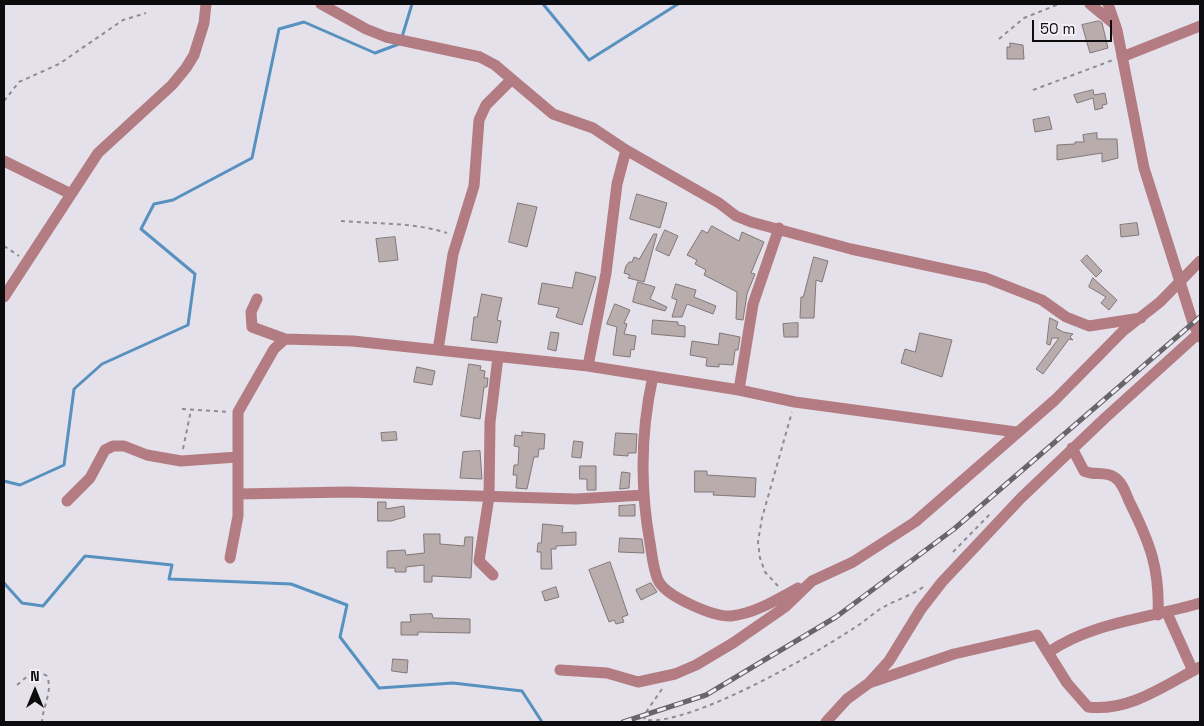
<!DOCTYPE html>
<html>
<head>
<meta charset="utf-8">
<style>
	body { margin:0 }
	#map { position:relative; width:1204px; height:726px; overflow:hidden; background:#e5e1ea; font-family:"Space Grotesk",sans-serif }
	canvas { display:block }
	.frame { position:absolute; inset:0; border:5px solid #0c0b0e; pointer-events:none }
	.north { position:absolute; left:10px; top:666px; width:50px; height:50px; -webkit-text-stroke:4px #f2eef7; paint-order:stroke; rotate:0deg; font-size:14px; font-weight:700; line-height:20px; text-align:center; color:#0c0b0e }
	.north::after { content:''; display:block; margin:auto; width:18px; height:22px; background:#0c0b0e; clip-path:polygon(50% 0,100% 100%,50% 72%,0 100%) }
	.scale { position:absolute; left:1032px; top:20px; width:80px; height:22px; box-sizing:border-box; border:2px solid #0c0b0e; border-top:0; padding-left:6px; font-size:15px; line-height:18px; white-space:nowrap; color:#0c0b0e; -webkit-text-stroke:4px #f2eef7; paint-order:stroke }
</style>
</head>
<body>
<div id="map">
<canvas width="1204" height="726"></canvas>
<div class="frame"></div>
<div class="north">N</div>
<div class="scale">50 m</div>
</div>
<script>
const g = document.querySelector('canvas').getContext('2d');
g.lineJoin = 'round';
function strokePath(path, color, width, dash) { g.strokeStyle = color; g.lineWidth = width; g.lineCap = dash ? 'butt' : 'round'; g.setLineDash(dash || []); g.stroke(path); }
function fill(path, color) { g.fillStyle = color; g.fill(path, 'evenodd'); }
strokePath(new Path2D(`
	M543,4L589,60L678,4
	M402,37L412,4
	M4,481L20,485L64,465L74,389L102,364L188,325L195,274L141,229L154,204L173,200L252,158L279,29L304,22L375,53L399,44
	M4,583L22,603L43,606L85,556L172,565L169,579L291,584L347,605L340,637L379,688L453,683L522,691L542,722`), '#5791bf', 3);
const building = new Path2D(`
	M1099,21L1102,23L1108,48L1090,53L1082,25Z
	M1010,43L1023,45L1024,59H1007V47H1010Z
	M1093,90L1094,95L1105,93L1107,104L1102,105L1103,108L1095,110L1093,98L1077,103L1074,95Z
	M1049,117L1052,129L1035,132L1033,120Z
	M1097,133V139H1117L1118,158L1102,162V153L1057,160V145L1075,144V142H1084L1083,135Z
	M637,194L667,203L660,228L630,219Z
	M518,203L537,207L527,247L509,242Z
	M1137,223L1139,235L1121,237L1120,225Z
	M712,226L739,241L742,232L764,242L751,273L755,274L747,294L743,320L736,319L737,292L704,275L706,270L695,264L697,260L687,255L702,230L707,233Z
	M665,230L678,236L669,256L656,250Z
	M654,234H657L644,282L628,278L630,275L624,273L626,266L629,262H632L634,257L639,259Z
	M395,237L398,260L379,262L376,239Z
	M1087,255L1102,271L1096,277L1081,261Z
	M814,257L828,261L822,282L816,280L814,318H800L801,297H803Z
	M576,272L596,277L582,325L556,317L559,308L538,304L542,283L572,288Z
	M1093,278L1117,300L1109,310L1101,303L1106,297L1089,287Z
	M638,282L655,287L650,299L667,307L665,311L633,302Z
	M676,284L696,290L694,297L716,306L713,314L687,304L682,317H672L677,300L672,298Z
	M482,294L502,298L497,320L501,321L497,343L471,340L474,317H477Z
	M615,304L630,310L624,323L627,324L624,334L636,336L634,350L631,349L630,357L613,355L617,327L607,324Z
	M1050,318L1058,322L1056,328L1063,332L1073,334L1070,337L1073,340L1069,339L1043,374L1036,369L1059,338H1052L1050,345L1047,344Z
	M653,320L678,322V325L685,326V337L652,334Z
	M798,323V337H784L783,324Z
	M551,332L559,333L556,351L548,349Z
	M720,333L740,337L738,350H735L733,365L719,364V367L706,366L707,358L690,355L692,341L718,345Z
	M920,333L952,340L942,377L901,363L905,349L915,352Z
	M469,364L481,366L480,370L485,371L484,378H488L487,387H484L480,419L461,416Z
	M417,367L435,371L432,385L414,382Z
	M396,432L397,440L382,441L381,433Z
	M522,432L545,434L544,449H539L538,457H534L527,489L516,488L517,475H513L514,465H518L519,447L514,446L515,435L522,436Z
	M616,433L637,434L636,453H628V456L614,455Z
	M574,441L583,442L581,458L572,457Z
	M480,451L482,479L460,478L463,452Z
	M580,466H596V490H587V479H580Z
	M695,471H707V475L756,478L755,497L713,495L714,492H695Z
	M622,472L630,473L629,488L620,489Z
	M378,502H386V509L404,506L405,517L391,521H378Z
	M635,505V516H619V506Z
	M543,524L563,526L562,533L576,532V545L556,546V549H551L552,569H541V552H537L538,543H541Z
	M424,534H440V544L464,546L465,537H473L471,578L432,576V582H424V565L406,567V572H395V568H387V551L405,550L406,555L424,553Z
	M620,538L642,539L644,553L619,552Z
	M610,562L628,615L622,617L624,622L616,624L614,620L609,622L589,570Z
	M651,583L657,592L641,600L636,590Z
	M556,587L559,597L545,601L542,592Z
	M432,614L433,618L470,619V633L418,632V635H401V622H411L410,615Z
	M393,659L408,660L407,673L392,671Z`);
fill(building, '#b8adac');
strokePath(building, '#817776', 1);
strokePath(new Path2D(`
	M999,39L1024,18L1059,4
	M1033,90L1113,60
	M4,101L19,82L59,64L123,20L146,13
	M341,221C376,224 413,222 447,233
	M4,246L19,256
	M182,409L228,412
	M183,449L191,410
	M953,552L990,514
	M778,586L765,572L760,558L758,542L762,518L792,412
	M17,685L30,674L38,671L47,676C53,692 43,705 42,722
	M662,689L644,715L645,720C691,726 815,654 854,628C864,622 872,614 882,608C895,600 911,596 923,587`), '#8e8b92', 2, [4, 4]);
strokePath(new Path2D(`
	M321,4L366,29L386,37L480,57L495,65L553,114L593,128L626,150L719,203L736,216L751,222L851,249L986,278L1042,300L1066,317L1089,326L1141,318
	M1090,4L1113,23
	M1108,4L1117,30L1144,168L1193,323L1200,337
	M1122,57L1200,26
	M4,161L71,194
	M4,297L98,153L172,85L186,68L194,55L204,23L206,4
	M257,299L251,312L252,327L285,339L353,341L588,366L739,390L795,402L1016,432
	M438,350L453,254L474,186L479,120L486,105L511,80
	M588,366L606,273L617,184L626,150
	M653,376C641,430 640,488 650,543C652,555 653,569 658,580C665,596 713,617 731,616C754,614 778,599 798,588
	M739,390L753,304L779,228
	M1072,448L1084,471C1094,476 1105,471 1114,477C1123,482 1126,495 1130,503C1150,543 1160,569 1158,615
	M238,494L348,492L576,499L644,495
	M67,501L90,478L105,450L113,446H124L147,455L181,461L237,457
	M230,558L238,516V412L274,349L285,339
	M493,575L479,561L489,497L490,422L498,357
	M1167,613L1193,671
	M1049,652C1092,622 1151,618 1200,603
	M560,670L607,673L638,682L675,674L696,665L733,643L785,607L812,581L853,562L915,522L1055,400L1123,331L1160,302L1200,261
	M869,683L954,654L1037,635L1067,683L1088,707C1130,712 1165,685 1200,667
	M826,722L847,699L869,683L889,661L921,609L942,582L1021,498L1105,418L1200,332`), '#b37c82', 11);
const rail = new Path2D(`
	M623,722L706,695L836,617L954,529L1200,317`);
strokePath(rail, '#67656a', 5);
strokePath(rail, '#f2eef7', 3, [9]);
</script>
</body>
</html>
